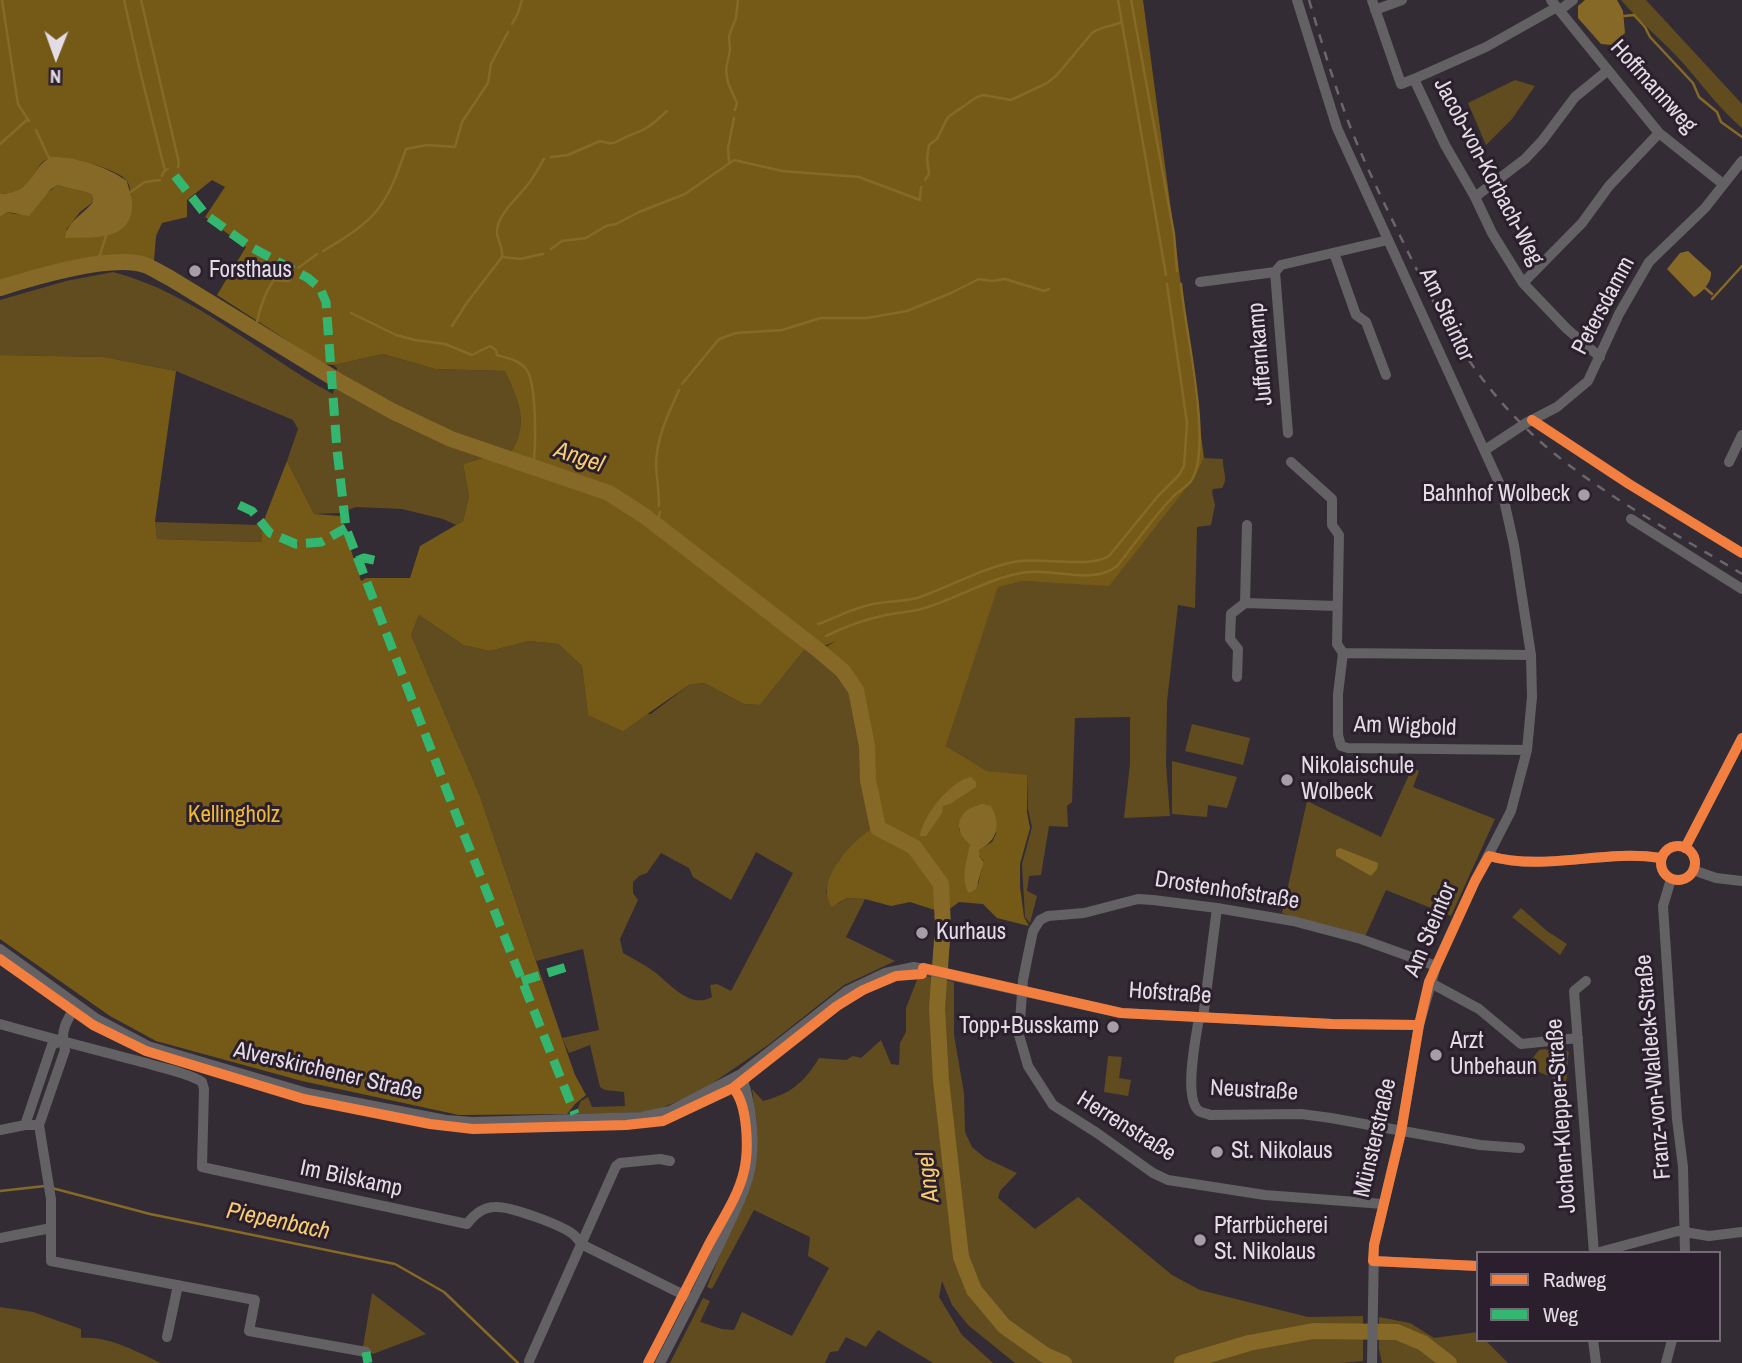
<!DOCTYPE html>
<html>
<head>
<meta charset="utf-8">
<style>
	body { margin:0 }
	#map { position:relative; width:1742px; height:1363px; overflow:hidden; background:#332c34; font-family:"Archivo Narrow",sans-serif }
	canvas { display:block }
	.legend { position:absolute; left:1476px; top:1251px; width:245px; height:91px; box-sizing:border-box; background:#2b1f2d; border:2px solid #756b77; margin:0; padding:9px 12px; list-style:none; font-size:21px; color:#e3dce5 }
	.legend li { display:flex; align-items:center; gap:14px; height:35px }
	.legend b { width:35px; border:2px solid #756b77 }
	.north { position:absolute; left:21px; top:21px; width:70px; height:70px; -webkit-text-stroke:5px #2b1f2d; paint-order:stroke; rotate:181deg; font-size:19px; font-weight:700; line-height:28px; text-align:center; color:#e3dce5 }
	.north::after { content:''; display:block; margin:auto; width:24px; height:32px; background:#e3dce5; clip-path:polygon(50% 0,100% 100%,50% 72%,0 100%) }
</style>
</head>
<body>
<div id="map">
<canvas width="1742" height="1363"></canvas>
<ul class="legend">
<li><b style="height:9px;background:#f27e40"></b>Radweg</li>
<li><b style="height:9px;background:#33b770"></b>Weg</li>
</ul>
<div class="north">N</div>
</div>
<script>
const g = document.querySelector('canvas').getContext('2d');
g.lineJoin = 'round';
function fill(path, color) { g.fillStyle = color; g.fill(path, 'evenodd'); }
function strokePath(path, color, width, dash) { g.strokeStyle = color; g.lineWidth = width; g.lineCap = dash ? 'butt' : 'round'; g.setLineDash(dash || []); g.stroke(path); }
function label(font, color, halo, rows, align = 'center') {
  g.font = font + ' "Archivo Narrow",sans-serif'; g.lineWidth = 6; g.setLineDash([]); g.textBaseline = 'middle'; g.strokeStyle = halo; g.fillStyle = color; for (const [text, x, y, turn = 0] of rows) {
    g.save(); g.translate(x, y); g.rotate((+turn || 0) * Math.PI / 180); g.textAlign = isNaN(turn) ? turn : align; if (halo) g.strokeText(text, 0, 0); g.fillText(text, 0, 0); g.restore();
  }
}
fill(new Path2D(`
	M1621,0H1646L1742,104V128C1720,109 1702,85 1683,63C1663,41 1641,23 1621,0Z
	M1515,80L1535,86L1512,119L1486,145L1468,103Z
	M113,272C192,292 261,355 333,394L337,368L334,365L383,354L435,369L505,371C522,409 530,426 505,462L486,457L463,464L469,496L463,521L456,525L443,519L402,509L356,507L340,513L314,514L287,461L298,429L293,420L176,371L104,357L0,355V300L66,281Z
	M1204,458L1223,459C1222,469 1229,479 1222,488L1213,489L1212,492L1215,505L1211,525L1197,527L1195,608L1178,605L1167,702L1166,764L1170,816L1124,818L1130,764V717L1075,718L1072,802L1067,806L1068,827L1049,826L1041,875L1029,876L1027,891L1037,896L1030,923L1025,917L1022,864L1032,827L1028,809L1027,776L987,771L946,746L998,586L1022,581L1109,585L1195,477Z
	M155,522L262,525V542L157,539Z
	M419,615L463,645L490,651L529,641L558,644L582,666L588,715L651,714L689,685L704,683L744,704L760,705L805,649L841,678L854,701L862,742L865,780L872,828L839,860L826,892L838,904L847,898L865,899L846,937L895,961L844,985L768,1045L700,1092L652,1112L575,1114L581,1101L588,1097L592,1107L625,1106L624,1092L605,1090L600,1087L590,1045L569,1053L562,1038L599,1030L583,949L536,961L480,796L411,635ZM756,852L793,873L731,991L717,984L710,985L712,997C689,1010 669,982 653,971C644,964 633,959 623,953L620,939L638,900L633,893V882L639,876L647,873L661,853L689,868L693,877L731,900Z
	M1192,724L1250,738L1243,765L1185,751Z
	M1172,761L1237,777L1227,808L1208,805L1207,817L1172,814Z
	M1412,768L1419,771L1413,787L1495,819L1451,916L1386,890L1364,939L1282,913L1307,801L1381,837Z
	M1521,908L1547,931L1567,944L1560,955L1512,917Z
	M922,975L954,982V1035L964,1093L965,1132L972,1147L985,1158L1017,1173L1000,1191L998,1198L1035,1229L1078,1197L1172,1275L1200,1290L1308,1317L1363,1316V1361L1341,1363H1015L968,1325L952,1305L942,1281L939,1297L962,1335L993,1363H933L878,1330L866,1347L846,1337L838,1351L830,1352L825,1363H670L703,1298L710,1301L700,1322L722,1329L734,1330L742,1312L792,1336L829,1268L808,1256L810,1237L754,1210L712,1289L707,1287L755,1168L757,1124L752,1089L763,1101C790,1094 804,1083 819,1058L846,1060L853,1056L861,1058L881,1040L891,1064L899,1065L900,1043L906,1032V1008L918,977Z
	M1545,1049L1560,1054L1566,1051L1569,1052C1566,1062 1570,1072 1565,1083L1532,1069V1059L1539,1050Z
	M1108,1056L1122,1057L1119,1078L1131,1080L1128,1096L1104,1092Z
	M372,1293L426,1334L373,1354L363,1347Z
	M0,1307L33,1312L81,1329V1338C107,1335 138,1352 161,1363H0Z
	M1379,1317L1410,1323L1434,1338L1478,1332V1340H1485L1508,1363H1382L1379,1349Z`), '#614c1f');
fill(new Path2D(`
	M0,0H1143L1204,458L1195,477L1109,586L1022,581L998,587L946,746L987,771L1027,775V812L1030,828L1020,864V887L1024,917L1029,926L997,918L983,904L959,902L944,913L910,902L891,906L865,899L847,898L832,907C813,879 856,836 880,824L860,689L842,666L822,649L836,641L817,649H805L760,705L744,704L704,683L689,685L623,731L588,715L582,666L558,644L529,641L490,651L463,645L419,615L411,635L480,796L562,1038L575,1075L586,1095L575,1104L567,1114L459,1115L302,1081L156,1041L110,1016L0,939V355L104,357L176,371L155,521L157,539L262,542V525L287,461L314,514L340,516L361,581L366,578H410L420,546L463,521L469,496L463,464L486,457L505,462C530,426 522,409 505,371L435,369L383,354L334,365L324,364L217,295L246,247L205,217L225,187L212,180L187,200V217L162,223L156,236L154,260C138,267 123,262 106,263C72,265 32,278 0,288V217L8,212C35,222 39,195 58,185C70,190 81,189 92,195L93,202L80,212L66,230L130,218C131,208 133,190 127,181C119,169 63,154 50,158C30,164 38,193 0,194ZM977,805H988L996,834L992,842L979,850V856L984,861L978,885C975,872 974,857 970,845C966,832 953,836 962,815Z`), '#755a17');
fill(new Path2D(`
	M1585,0H1617L1623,11L1625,33L1612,45L1601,44L1578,18V6Z
	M51,157C75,156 108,167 127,181C128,187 132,196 132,202C134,242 93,237 65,238C67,221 84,214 93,202L92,195C81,189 70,190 58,185L51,189L29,216L8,212L0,217V194C36,192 28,169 51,157Z
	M1688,251L1711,272C1712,282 1702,293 1694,297L1667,269L1680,253Z
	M971,777L976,782V787L950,804L943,806L942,813L926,836H920C922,817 951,780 971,777Z
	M983,804L991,806C1001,825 998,840 979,850V856L984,862L976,889L969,893C960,880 967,858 970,845C967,841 961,836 960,831C955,815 970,806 983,804Z
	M1340,848L1378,863L1377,869L1371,876L1336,856V850Z`), '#866926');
strokePath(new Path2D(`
	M2,0L18,104L29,121
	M124,0L140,71L165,171
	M141,0L179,163L178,167
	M1118,0L1166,275
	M1131,0L1174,234L1177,271
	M1624,16L1634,15L1645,27L1650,37L1693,83L1699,97L1717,112L1721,122L1742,137
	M512,24L518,13L522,0
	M735,110L737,103L728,83L726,70L730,50L729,36L736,18L738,0
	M36,130L49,158
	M0,144L28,119
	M551,157L568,155L600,141C616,146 614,142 628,136C650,128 650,126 667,111
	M729,162L728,148L734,118
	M162,176L164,171L168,169
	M925,180L929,174L927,159L929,145L937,139L948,117L977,97L983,95L1011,100L1047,83L1056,76L1092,33C1101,26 1111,27 1122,22
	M129,193L145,182L160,180
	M551,249L562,241L586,238L606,226L616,224L639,212L685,194L734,160L782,171L859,177L920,200L921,187
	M323,251C377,219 385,209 406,149L427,145L455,147L462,122L488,83L491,64L508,32
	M502,257C504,247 496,240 497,230C499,212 519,197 529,183C535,175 539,167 544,159
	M97,264L106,236
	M298,268L317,254
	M1704,287L1712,294
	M1712,299L1742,266
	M351,313L396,335L415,340L445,344L472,355L490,346L496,350L497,355C507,358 519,360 526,369C537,382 536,448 533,466
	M452,326L466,304L502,257L520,259L543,254
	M255,330C259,313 263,295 274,280L288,281L291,278
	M682,384L719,339L736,333L782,330L821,318H867L907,311L951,293L979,279L992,281L1005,279L1044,291L1049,289
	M659,506C659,492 657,479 656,466C656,439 668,414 679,390
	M657,525L660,512
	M818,624C835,618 851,609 869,605C884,601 901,602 917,598C951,587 982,567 1019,561C1043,558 1092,568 1109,556L1158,496L1179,475L1184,466L1187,423L1167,284
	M797,633L802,629
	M826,636C844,627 867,619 886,615C900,612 915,612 928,607C963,596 992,576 1029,572C1057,569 1093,585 1117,566C1135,544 1151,520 1171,499C1176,492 1186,488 1191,481C1214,449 1184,326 1181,284
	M811,644L816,640
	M52,1188L150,1214L395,1264L444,1292L518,1363
	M0,1191L45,1186`), '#866926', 2.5);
strokePath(new Path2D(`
	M0,288C35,277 110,254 145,265C153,268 162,274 170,278L340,382L392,411L451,439L609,493L646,517L817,649L843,671L856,690L867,746L868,780L878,828L914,847L941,884L943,928
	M942,940L937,1008L941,1080L961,1257L974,1290L1004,1326L1045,1355L1064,1363
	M1182,1363L1249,1343L1313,1331L1397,1332L1423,1343L1449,1363`), '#866926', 16);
strokePath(new Path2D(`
	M1297,0L1337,128L1501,487L1514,545L1531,655L1532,697L1527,750L1511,811L1475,881L1436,966L1419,1025L1401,1132L1374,1245L1372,1363
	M1372,0L1401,84L1414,79L1445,145L1475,197L1492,233L1523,283L1567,329L1600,357
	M1551,0L1659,133L1723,184
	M1375,10L1402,0
	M1560,10L1573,0
	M1414,79L1486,47L1557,7
	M1475,197L1525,159L1542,141L1575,97L1607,71
	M1334,253L1356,315L1366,322L1386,375
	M1200,282L1275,272
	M1523,283L1582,223L1609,186L1659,133
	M1288,433L1275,272L1281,265L1388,240
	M1485,450L1526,423L1557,407L1588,381L1619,314L1649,262L1705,208L1742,161
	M1291,462L1332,499V525L1339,535L1337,644L1343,653L1338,694V735L1341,746L1348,748L1527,750
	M1729,462L1742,435
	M1631,519L1742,589
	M1245,603L1247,525
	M1343,653L1531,655
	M1237,677L1238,649L1230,639L1231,614L1245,603L1337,606
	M1661 863a17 17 0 1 1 34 0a17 17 0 1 1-34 0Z
	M1685,848L1742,738
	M1489,856C1546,872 1602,849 1661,858
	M1693,870L1716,878L1742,881
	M1671,879L1663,906L1677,1119L1683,1167L1685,1253
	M0,949L97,1019L148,1046L307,1093L446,1120L473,1122L642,1117L670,1111L741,1074L847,991L885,973L914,967L1121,1013L1332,1024L1419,1025
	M1586,981L1574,991L1594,1253
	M1429,982L1479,1009L1521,1044L1578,1038
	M77,1005C67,1019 59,1032 65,1050L39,1125L51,1199V1261L255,1300L249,1331L366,1352
	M1199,1018C1196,1037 1183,1098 1199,1111C1202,1113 1206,1113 1210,1115L1301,1114L1331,1118L1480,1145L1520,1148
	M1203,1018L1217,908
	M0,1024C49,1038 97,1050 146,1063C164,1069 186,1072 202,1082L204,1089L202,1167L467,1224C473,1216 483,1207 495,1207C510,1206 562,1225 574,1235C575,1236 580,1242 581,1244L692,1299
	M39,1125H25L52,1045L62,1040
	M0,1130L25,1125
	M1383,1204L1265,1195L1168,1180L1153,1173L1097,1133L1053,1105L1028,1066L1019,1035L1023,980L1028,955L1033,931L1040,920L1048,916L1084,913L1138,899L1153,900L1217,908L1293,921L1361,939L1436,966
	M0,1238L51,1228
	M1596,1253L1678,1231L1709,1236L1742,1232
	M1373,1261L1478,1266
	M167,1337L178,1285
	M1593,1340L1596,1363
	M529,1361L616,1166L620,1163L660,1159L670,1161
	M660,1363C684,1317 708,1271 729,1224C738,1205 748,1185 751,1164C755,1134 751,1103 741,1074
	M1666,1363L1672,1340`), '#636164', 10);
strokePath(new Path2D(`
	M1309,0C1321,40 1333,81 1348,121C1364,163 1385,205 1405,246C1443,323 1477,386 1543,444C1603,496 1675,533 1742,574`), '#6a666a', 2.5, [9, 9]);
strokePath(new Path2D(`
	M175,176L206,215L249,246L308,278L320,288L326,302L337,450L346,528L457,817L575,1114
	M239,505L252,511L270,533L296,544L321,542L346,528
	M357,561L364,558L378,561
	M522,981L573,965
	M366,1352L368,1363`), '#33b770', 9, [18, 9]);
strokePath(new Path2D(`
	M1532,420L1629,484L1742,553
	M1661 863a17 17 0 1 1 34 0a17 17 0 1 1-34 0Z
	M1685,848L1742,738
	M0,959L93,1025L146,1051L304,1099L430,1124L473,1129L626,1125L663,1121L733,1088L837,1006L863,990L896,976L922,974L923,968L1121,1013L1332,1024L1419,1025
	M1478,1266L1373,1261L1374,1245L1401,1132L1419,1025L1429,982L1475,881L1489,856C1546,872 1602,849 1661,858
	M648,1363C668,1325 687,1287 707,1248C719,1224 738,1198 744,1171C749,1150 748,1104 733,1088`), '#f27e40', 10);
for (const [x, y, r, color] of [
	[195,271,7,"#a59ea7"],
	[1584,495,7,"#a59ea7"],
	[1287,780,7,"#a59ea7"],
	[922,933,7,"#a59ea7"],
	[1113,1027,7,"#a59ea7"],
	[1436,1055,7,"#a59ea7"],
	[1217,1152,7,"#a59ea7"],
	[1200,1240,7,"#a59ea7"]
]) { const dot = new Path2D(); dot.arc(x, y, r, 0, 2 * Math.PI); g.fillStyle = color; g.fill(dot); strokePath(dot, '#2b1f2d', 2.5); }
label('23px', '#e3dce5', '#2b1f2d', [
	["Hoffmannweg",1653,87,48],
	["Jacob-von-Korbach-Weg",1488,172,62],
	["Petersdamm",1604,306,-62],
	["Am Steintor",1446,315,65],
	["Juffernkamp",1261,354,-95],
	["Am Wigbold",1405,727,2],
	["Drostenhofstraße",1227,891,9],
	["Am Steintor",1431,930,-67],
	["Hofstraße",1170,994,4],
	["Franz-von-Waldeck-Straße",1654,1067,-95],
	["Alverskirchener Straße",328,1072,13],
	["Neustraße",1254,1091,3],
	["Jochen-Klepper-Straße",1562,1116,-94],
	["Herrenstraße",1126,1127,32],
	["Münsterstraße",1376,1138,-77],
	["Im Bilskamp",351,1179,12]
]);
label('23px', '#e3dce5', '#2b1f2d', [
	["Forsthaus",209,271],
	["Bahnhof Wolbeck",1570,495,"right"],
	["Nikolaischule",1301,767],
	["Wolbeck",1301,793],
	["Kurhaus",936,933],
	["Topp+Busskamp",1099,1027,"right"],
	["Arzt",1450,1042],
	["Unbehaun",1450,1068],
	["St. Nikolaus",1231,1152],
	["Pfarrbücherei",1214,1227],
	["St. Nikolaus",1214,1253]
], 'left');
label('23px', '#eeb933', '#2b1f2d', [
	["Kellingholz",234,816]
]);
label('italic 24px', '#f7cd70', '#2b1f2d', [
	["Angel",579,458,19],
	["Angel",929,1177,-97],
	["Piepenbach",278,1222,12]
]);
</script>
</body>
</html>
